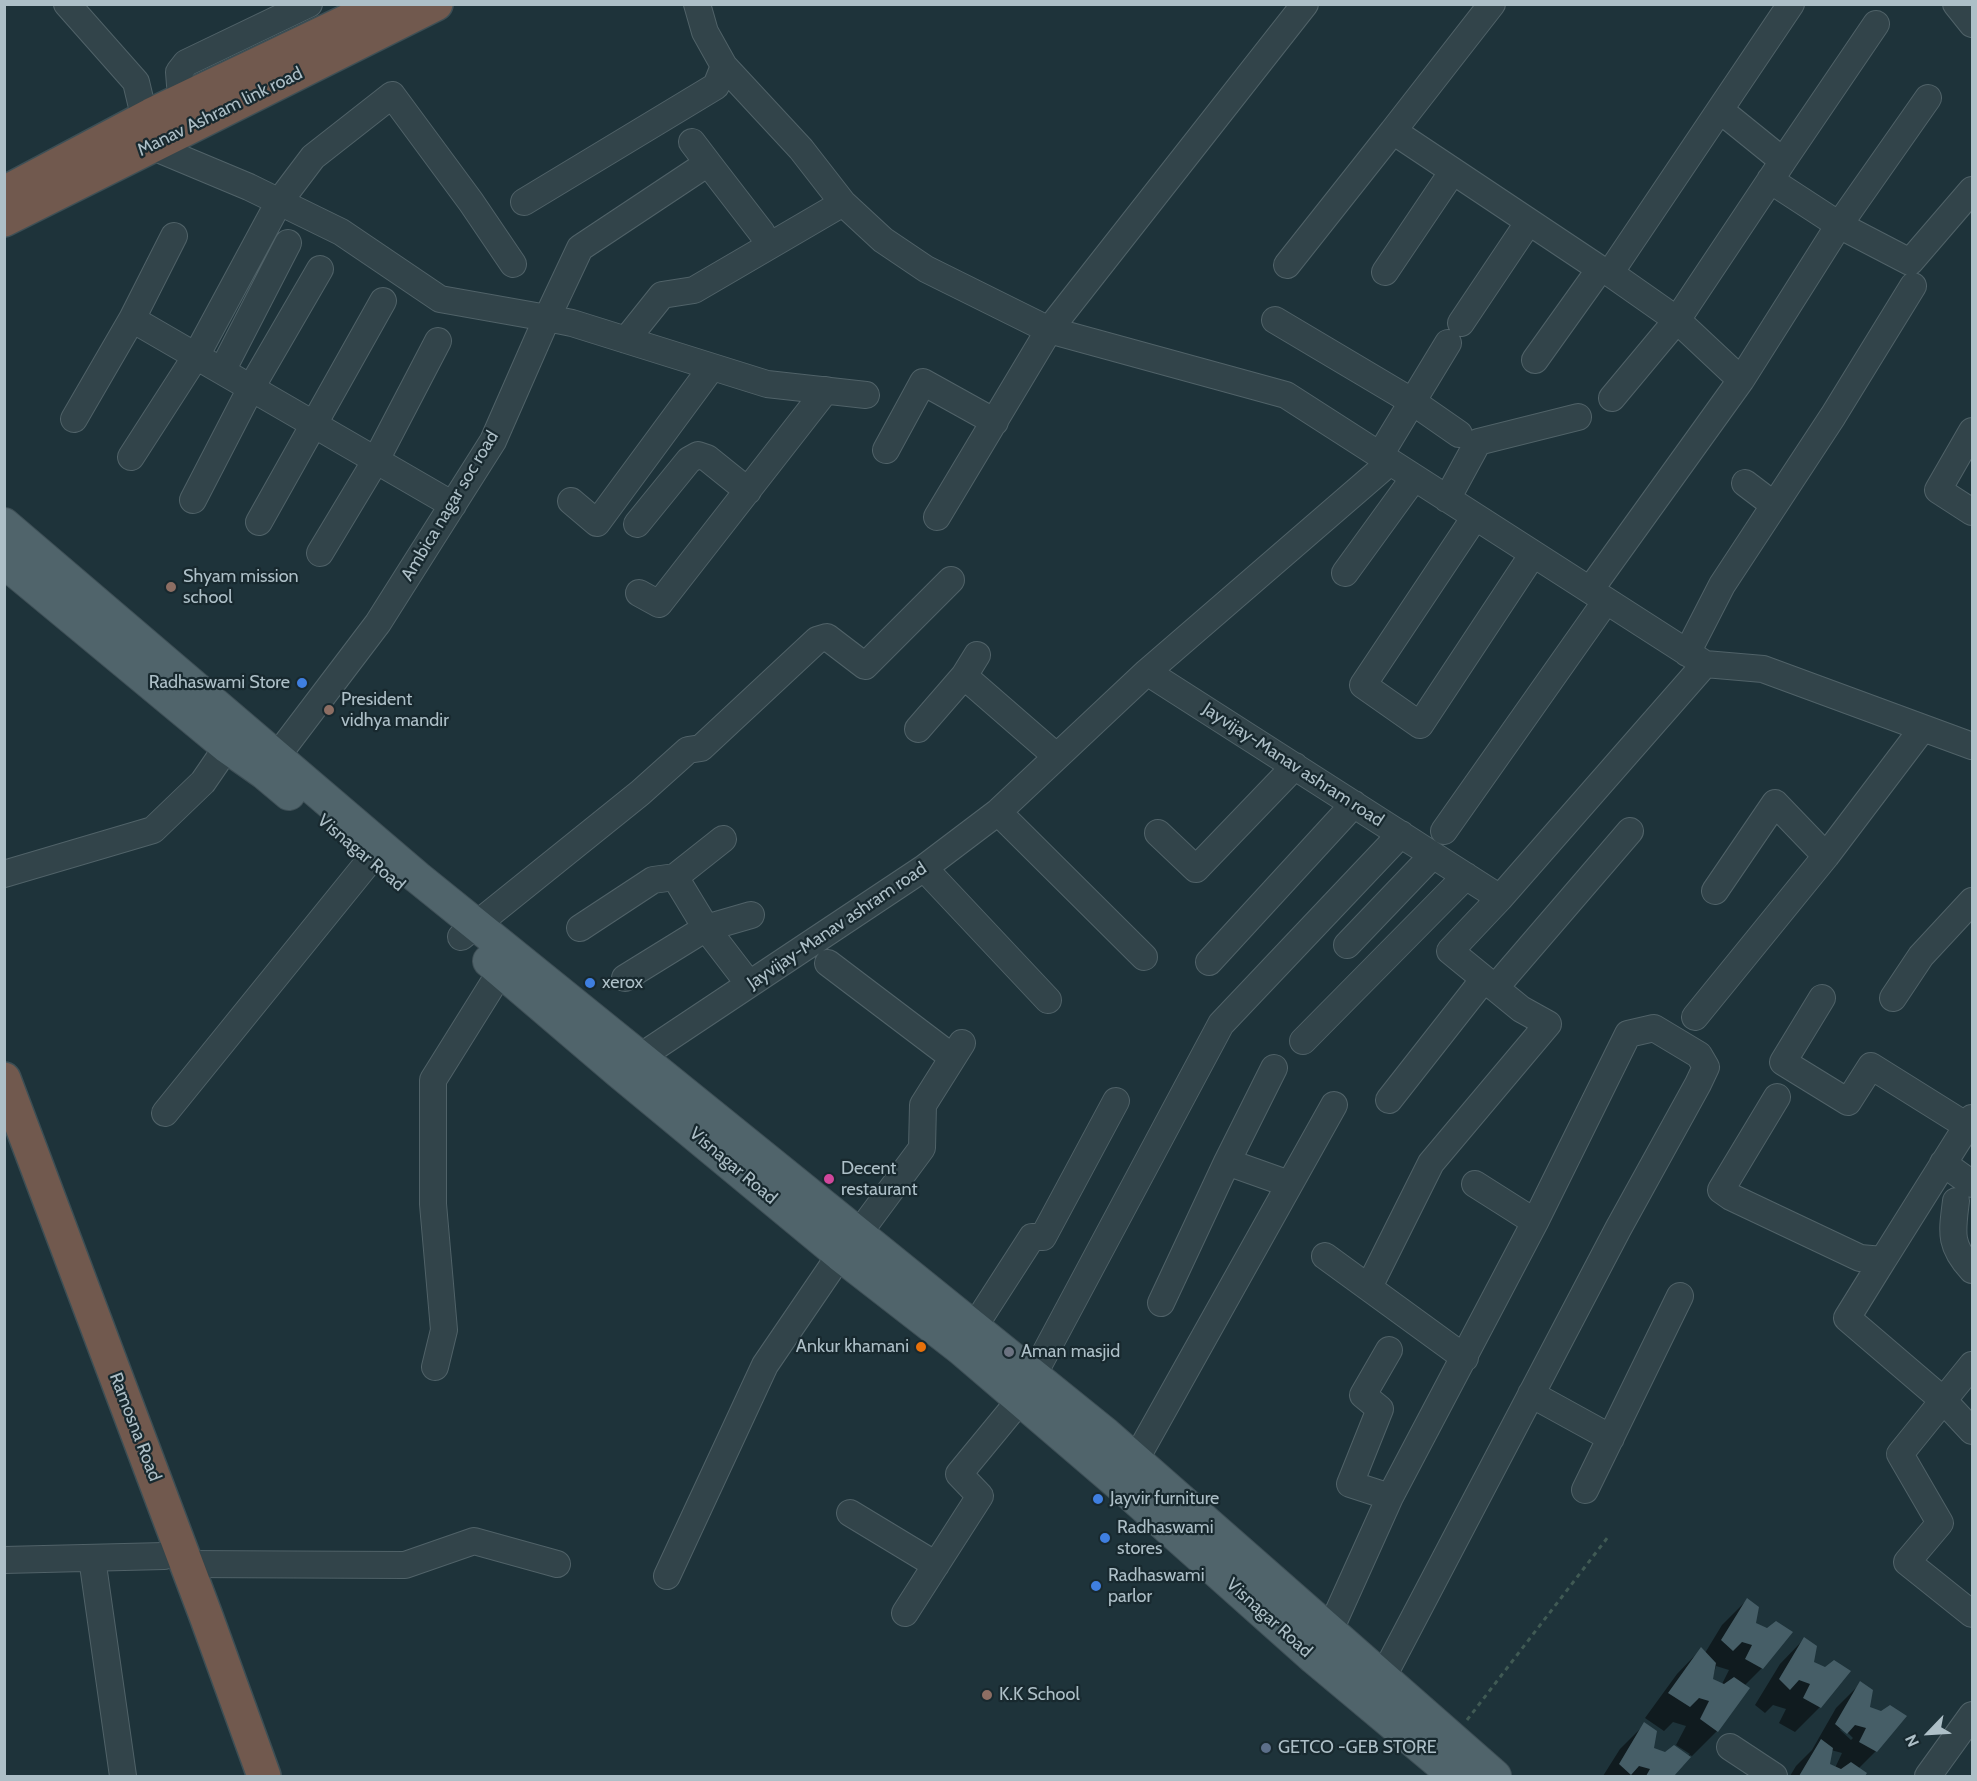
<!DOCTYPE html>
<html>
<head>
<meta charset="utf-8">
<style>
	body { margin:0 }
	#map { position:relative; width:1977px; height:1781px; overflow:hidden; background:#1e333a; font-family:Cabin,sans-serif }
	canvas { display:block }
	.frame { position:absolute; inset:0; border:6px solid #adbfc7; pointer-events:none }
	.north { position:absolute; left:1899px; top:1703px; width:60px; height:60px; -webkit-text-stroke:4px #18292f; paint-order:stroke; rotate:245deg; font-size:16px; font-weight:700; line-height:24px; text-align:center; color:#adbfc7 }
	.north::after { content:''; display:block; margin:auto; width:21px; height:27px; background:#adbfc7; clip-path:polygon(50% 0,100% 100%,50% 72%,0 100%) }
</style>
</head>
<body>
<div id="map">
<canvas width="1977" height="1781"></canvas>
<div class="frame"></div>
<div class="north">N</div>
</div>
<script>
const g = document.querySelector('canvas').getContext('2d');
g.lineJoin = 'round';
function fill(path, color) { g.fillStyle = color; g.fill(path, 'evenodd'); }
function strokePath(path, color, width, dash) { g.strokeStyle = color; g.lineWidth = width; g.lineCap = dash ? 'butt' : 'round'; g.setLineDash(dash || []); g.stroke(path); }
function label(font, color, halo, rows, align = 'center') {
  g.font = font + ' Cabin,sans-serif'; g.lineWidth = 4.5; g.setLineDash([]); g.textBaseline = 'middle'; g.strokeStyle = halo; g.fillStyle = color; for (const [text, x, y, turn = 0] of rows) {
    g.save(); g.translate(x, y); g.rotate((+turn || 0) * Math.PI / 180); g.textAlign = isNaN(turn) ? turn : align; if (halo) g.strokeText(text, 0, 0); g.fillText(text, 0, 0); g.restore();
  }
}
fill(new Path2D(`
	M1747,1600L1754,1624L1762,1668L1744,1686L1717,1731L1692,1756L1690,1755L1673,1776H1603L1620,1749L1645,1724L1652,1749L1665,1754L1688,1756L1690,1754L1676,1745L1686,1726L1673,1722L1664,1731L1645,1718L1677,1674L1701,1649L1705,1653L1722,1625ZM1716,1666L1729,1670L1722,1684L1712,1680Z
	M1804,1639L1812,1663L1820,1707L1795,1732L1779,1723L1786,1709L1773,1705L1765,1713L1755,1705L1780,1664Z
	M1861,1683L1868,1708L1876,1751L1858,1769L1865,1774L1863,1776H1790L1796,1766L1812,1750L1836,1708ZM1839,1729L1846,1731L1853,1738L1851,1740ZM1831,1750L1842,1753L1835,1768L1828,1765Z`), '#0007');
fill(new Path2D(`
	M1747,1598L1759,1607L1756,1623L1767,1628L1776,1621L1793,1632L1763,1669L1745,1659L1752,1645L1742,1642L1733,1651L1721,1640Z
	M1804,1637L1817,1646L1814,1662L1825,1667L1834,1660L1851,1671L1821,1708L1803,1698L1810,1684L1799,1680L1790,1690L1779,1679Z
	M1701,1647L1716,1663L1713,1679L1724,1684L1734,1677L1750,1688L1718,1732L1700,1719L1709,1701L1699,1698L1690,1707L1668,1693Z
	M1860,1681L1873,1690L1870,1707L1881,1711L1890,1705L1907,1716L1877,1752L1859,1742L1866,1728L1855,1725L1847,1734L1835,1724Z
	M1644,1722L1657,1731L1654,1748L1665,1752L1674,1745L1691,1757L1674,1776H1646L1650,1769L1639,1766L1631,1775L1619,1764Z
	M1821,1739L1833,1748L1830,1764L1841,1769L1851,1762L1867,1773L1865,1776H1799Z`), '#465e67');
const minor = new Path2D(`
	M67,4L136,82L141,103L151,115
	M697,4L705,32L724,66L801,149L843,203L883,240L926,269L1049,330L1286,395L1705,664L1763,669L1972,746
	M1956,4L1972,24
	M185,98L180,85L179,72L186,63L309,4
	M1720,110L1783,161L1876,24
	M692,142L708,163
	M151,146L249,187L341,232L440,299L547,318L580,248L708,163L762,233
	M1453,171L1393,131L1492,4
	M1770,180L1839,225L1928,98
	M524,202L716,86L724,66
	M174,236L132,319L453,505
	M1287,265L1393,131
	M1385,272L1453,171L1600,269L1610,273L1677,320L1741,380
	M1610,273L1791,4
	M1275,320L1413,402L1459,434
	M1461,323L1528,223
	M626,340L662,295L694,290L843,203
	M1535,360L1600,269
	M222,371L288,243
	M1612,398L1677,320L1783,161
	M74,419L132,319
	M1972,431L1938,490L1972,512
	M886,450L923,382L995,422
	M1380,455L1448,343
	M131,457L196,356L279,202L313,157L392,95L471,202L513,264
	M1745,483L1774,505
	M1447,499L1478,442L1578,417
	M193,500L251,388L320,269
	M571,501L597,523L712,367
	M937,517L1049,330L1305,4
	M1475,517L1363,685L1420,725L1533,554
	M259,522L383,301
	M637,524L689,460L698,455L707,458L748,491
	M320,553L376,460L438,341
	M1345,573L1414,478
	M1590,590L1741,380L1839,225L1910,262L1972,190
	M639,593L659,604L826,390
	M1687,653L1722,585L1833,416L1913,286
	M1147,672L1500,898L1705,664
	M964,676L977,655
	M918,729L964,676L1056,756
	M265,772L378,623L493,441L547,318L572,323L767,384L866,395
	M998,812L1144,957
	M1444,831L1606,601
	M1158,833L1196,869L1295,766
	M924,868L1048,1000
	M4,874L153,830L203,782L227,747
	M1715,891L1775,803L1826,856
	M580,928L653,880L675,877L723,839
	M461,937L640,793L688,750L701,748L817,640L827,637L865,666L951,580
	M1347,945L1433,855
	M1209,962L1354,804
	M828,963L952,1057
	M625,978L706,928L675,877
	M749,984L706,928L751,915
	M1495,988L1630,831
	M1822,998L1783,1062L1848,1102L1871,1066L1967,1126
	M1893,998L1921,956L1972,901
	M1695,1017L1826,856L1923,728
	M1303,1041L1466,876
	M625,1067L924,868L998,812L1147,672L1390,462
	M1777,1097L1721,1190L1731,1197L1860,1258L1883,1260L1972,1118
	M1389,1100L1484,979
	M165,1113L370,860
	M1227,1162L1274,1068
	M1943,1163L1972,1184
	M1956,1201C1952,1233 1949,1245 1972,1270
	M856,1237L922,1148L923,1105L962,1043
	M1325,1256L1465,1358
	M1883,1260L1847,1318L1944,1401L1972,1431
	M1369,1287L1431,1163L1548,1024L1521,1009L1450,951L1500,898
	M1161,1303L1227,1162L1289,1184
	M974,1327L1032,1237H1043L1116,1101
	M1972,1365L1900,1454L1940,1523L1907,1562L1972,1614
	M435,1367L444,1330L433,1204V1080L501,971
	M1531,1394L1611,1438
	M1127,1475L1334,1105
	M1585,1490L1680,1296
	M1390,1497L1535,1222
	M850,1513L936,1565
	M92,1558L123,1776
	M4,1560L164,1556
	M186,1564L405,1565L474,1541L557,1564
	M667,1576L765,1365L840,1255
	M905,1613L980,1496L959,1474L1020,1400L1221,1024L1401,834
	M1320,1647L1335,1619L1390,1497L1350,1484L1380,1409L1363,1395L1389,1350
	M1375,1692L1618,1229L1698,1084L1706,1067L1699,1055L1654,1028L1628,1034L1535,1222L1475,1184
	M1730,1747L1774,1776
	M1928,1776L1972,1715`);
const major = new Path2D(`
	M4,524L417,877L1106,1434L1495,1776
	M4,562L227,747L264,773L289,794
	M489,961L619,1072L840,1255L961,1349L1121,1486L1314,1658L1455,1776`);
const highway = new Path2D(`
	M4,193L151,115L383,4
	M4,220L436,4
	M4,1079L206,1616L264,1776`);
strokePath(minor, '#506268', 28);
strokePath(major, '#3f5057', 34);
strokePath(highway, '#3d4f55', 36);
strokePath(new Path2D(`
	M1467,1720L1608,1537`), '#405a54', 3, [4.5, 4.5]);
strokePath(minor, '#32444a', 26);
strokePath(major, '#50646b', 32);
strokePath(highway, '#71594e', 33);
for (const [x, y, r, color] of [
	[171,587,6,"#8d6e63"],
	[302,683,6,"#3f7fe0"],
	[329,710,6,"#8d6e63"],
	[590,983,6,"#3f7fe0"],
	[829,1179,6,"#d1479c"],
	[921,1347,6,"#e8710a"],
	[1009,1352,6,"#6b7280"],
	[1098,1499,6,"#3f7fe0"],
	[1105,1538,6,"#3f7fe0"],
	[1096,1586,6,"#3f7fe0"],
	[987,1695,6,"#8d6e63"],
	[1266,1748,6,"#5c6f8a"]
]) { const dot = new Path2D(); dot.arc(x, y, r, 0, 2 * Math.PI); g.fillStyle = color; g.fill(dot); strokePath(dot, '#18292f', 2); }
label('18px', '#adbfc7', '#18292f', [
	["Manav Ashram link road",220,112,-26],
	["Ambica nagar soc road",450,506,-59],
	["Jayvijay-Manav ashram road",1293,765,33],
	["Visnagar Road",361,853,40],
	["Jayvijay-Manav ashram road",837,926,-34],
	["Visnagar Road",733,1166,40],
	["Ramosna Road",135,1427,69],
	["Visnagar Road",1269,1618,42]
]);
label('18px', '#adbfc7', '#18292f', [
	["Shyam mission",183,577],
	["school",183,598],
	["Radhaswami Store",290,683,"right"],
	["President",341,700],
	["vidhya mandir",341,721],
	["xerox",602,983],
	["Decent",841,1169],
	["restaurant",841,1190],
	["Ankur khamani",909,1347,"right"],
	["Aman masjid",1021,1352],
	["Jayvir furniture",1110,1499],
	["Radhaswami",1117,1528],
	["stores",1117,1549],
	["Radhaswami",1108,1576],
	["parlor",1108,1597],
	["K.K School",999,1695],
	["GETCO -GEB STORE",1278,1748]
], 'left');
</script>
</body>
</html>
